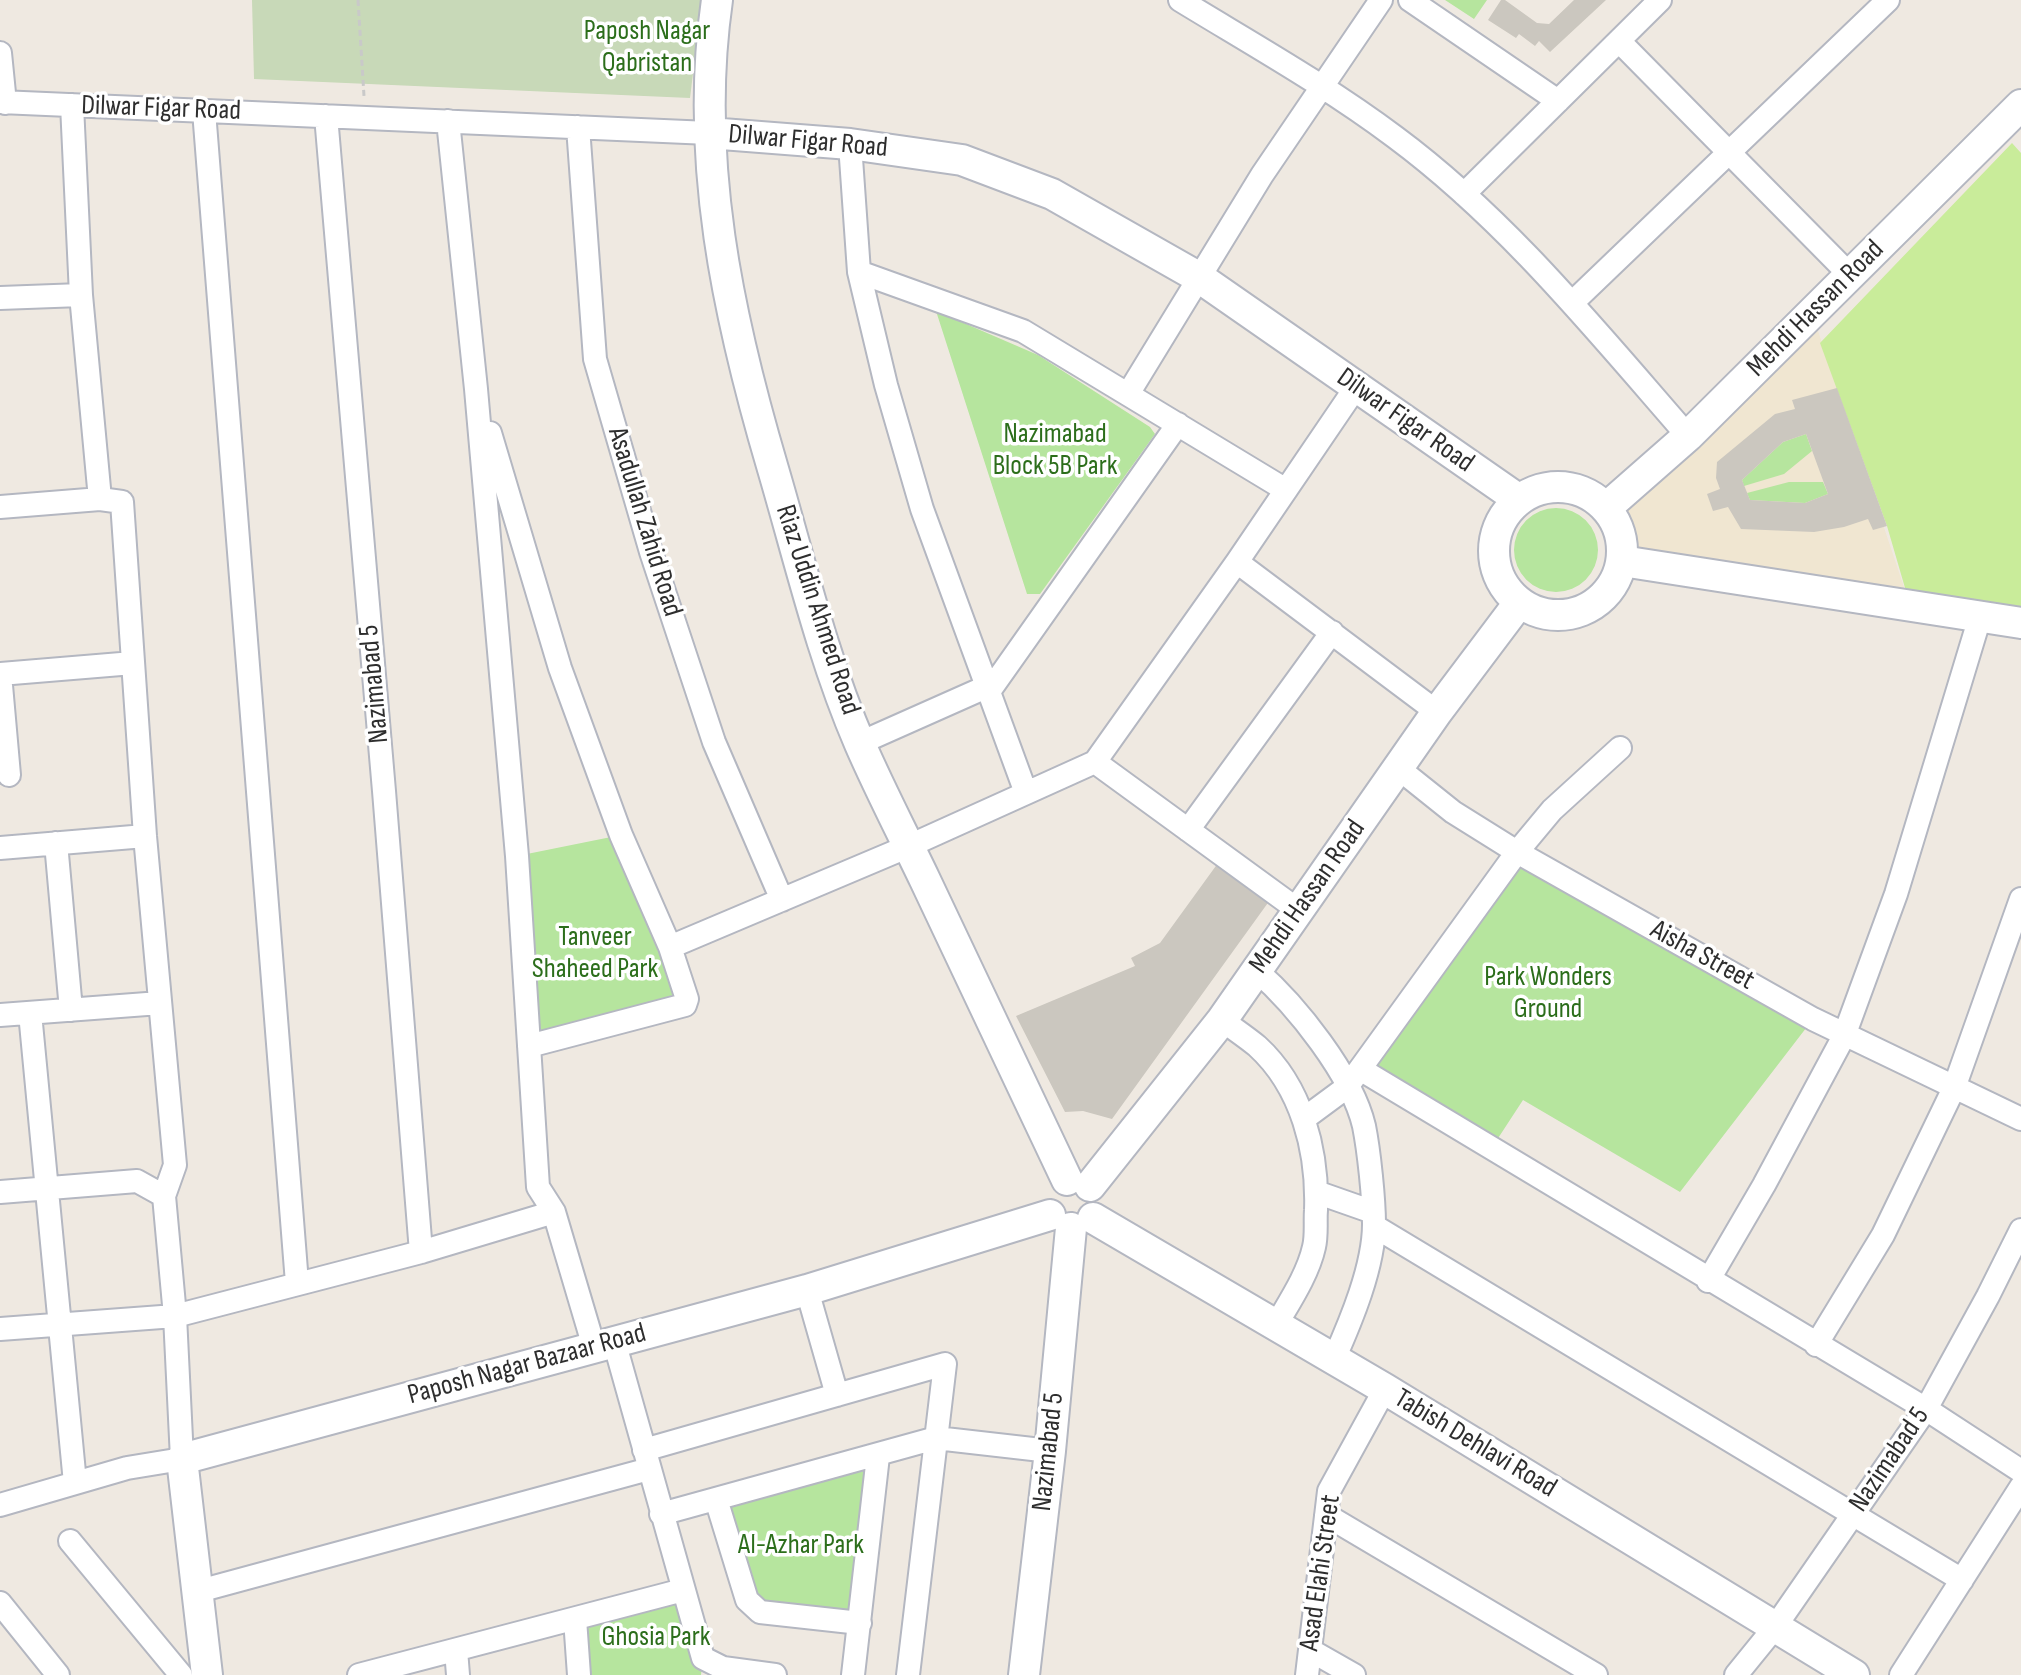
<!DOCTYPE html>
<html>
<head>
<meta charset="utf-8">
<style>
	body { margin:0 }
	canvas { display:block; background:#efe9e1 }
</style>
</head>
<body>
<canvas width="2021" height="1675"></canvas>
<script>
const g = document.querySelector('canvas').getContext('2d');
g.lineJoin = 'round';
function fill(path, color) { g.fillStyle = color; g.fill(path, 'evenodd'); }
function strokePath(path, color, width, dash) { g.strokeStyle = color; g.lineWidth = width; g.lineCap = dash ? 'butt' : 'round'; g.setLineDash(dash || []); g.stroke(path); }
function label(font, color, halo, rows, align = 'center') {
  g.font = font + ' "Sofia Sans Condensed",sans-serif'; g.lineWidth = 7; g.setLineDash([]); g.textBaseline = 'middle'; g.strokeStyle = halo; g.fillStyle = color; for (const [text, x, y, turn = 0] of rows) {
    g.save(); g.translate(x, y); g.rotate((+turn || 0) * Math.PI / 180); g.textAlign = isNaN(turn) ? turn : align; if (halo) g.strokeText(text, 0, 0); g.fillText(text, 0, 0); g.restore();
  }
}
fill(new Path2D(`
	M1812,313L1910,605L1622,561L1618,527L1606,508Z`), '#f0e6d1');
fill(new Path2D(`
	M1445,0H1487L1474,19Z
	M936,311L1038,355L1150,427L1155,434L1040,594H1027Z
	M1806,434L1812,451L1784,474L1744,486L1742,480L1783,442Z
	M1789,482H1823L1828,494L1805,503L1750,500L1747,493Z
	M1514 550a42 42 0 1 1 84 0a42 42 0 1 1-84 0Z
	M621,835L685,1005L529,1046L517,856Z
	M1517,852L1813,1019L1680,1192L1523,1100L1491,1149L1360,1069Z
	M878,1456L860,1623L760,1612L716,1499Z
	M683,1590L703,1658L701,1675H579L575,1619Z`), '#b6e59e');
fill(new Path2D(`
	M252,0H702L690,98L254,79Z`), '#c8d9b8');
fill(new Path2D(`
	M2012,143L2021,153V622L1910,605L1887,526L1820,343Z`), '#c9ec9a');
fill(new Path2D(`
	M1501,0H1505L1537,23L1549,24L1574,0H1606L1550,52L1539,41L1535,46L1519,34L1516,38L1488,20Z
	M1837,388L1887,526L1873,530L1868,519L1844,527L1814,532L1741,529L1728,507L1713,511L1707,494L1720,489L1716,478L1717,462L1775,414L1795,409L1792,400ZM1806,434L1828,494L1805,503L1750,500L1742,480L1783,442Z
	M1218,863L1270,900L1112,1119L1083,1111L1065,1112L1016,1016L1135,966L1131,958L1160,943Z`), '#cbc7bf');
const street = new Path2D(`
	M1180,0C1252,44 1327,86 1395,137C1507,220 1597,332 1688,436
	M1410,0L1558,101
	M1619,41L1850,275
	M0,53L5,103
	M0,102L709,133
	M72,105L81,295L100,499
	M204,111L297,1283
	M326,116L384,791L421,1252
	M448,121L476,389L517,856L538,1187L554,1212L594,1347
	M578,127L595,359L651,552L714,742L782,900
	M850,144L859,272L886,385L922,509L1026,793
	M1464,194L1660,0
	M859,272L1023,331L1286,490
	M0,298L81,295
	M1572,303L1888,0
	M1128,394L1262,175L1381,0
	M490,433L560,668L621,835L670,947L687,999L685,1005L529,1046
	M0,507L100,499L122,502L145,836L175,1165L164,1196
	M1237,562L1437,712
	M0,674L133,663
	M0,674L9,775
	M988,693L1178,424
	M860,743L986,687
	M1095,762L1237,562L1356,387
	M1398,768L1453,812L1517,852L1813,1019L2021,1119
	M1188,830L1332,632
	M56,843L71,1010
	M0,848L145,836
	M670,947L909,846L1095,762L1298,910
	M1257,971C1296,1005 1352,1075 1364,1126C1369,1151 1374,1199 1374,1224C1374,1266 1351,1321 1334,1359
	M30,1013L75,1483
	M0,1015L160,1003
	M1222,1020C1234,1029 1246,1037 1257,1046C1302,1087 1318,1151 1316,1210C1315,1221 1317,1235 1314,1247C1308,1274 1290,1301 1276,1325
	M1360,1069L1926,1409L2021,1471
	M1305,1118L1347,1087L1517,852L1552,810L1620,748
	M0,1192L137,1181L164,1196L175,1316L182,1459L127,1468L0,1505
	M1316,1192L1373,1212
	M1374,1226L1962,1580
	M1708,1281L1764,1185L1844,1036L1896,894L1980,617
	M807,1290L837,1395
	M0,1329L175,1316L421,1252L554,1212
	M614,1341L703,1658L723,1668L775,1675
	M1816,1345L1883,1235L1954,1088L2021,899
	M644,1450L945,1364L908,1675
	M716,1499L747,1600L760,1612L860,1623
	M661,1514L936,1438L1050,1451
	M1326,1515L1596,1675
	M70,1541L181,1675
	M199,1591L649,1469
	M0,1603L58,1675
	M575,1619L579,1675
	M456,1650L458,1675
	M1310,1650L1354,1675
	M359,1675L683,1590
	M853,1675L878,1456
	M1307,1675L1329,1491L1385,1389
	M1736,1675L1775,1627L1926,1409L1988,1296L2021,1230
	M1901,1675L2021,1487`);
const secondary = new Path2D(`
	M717,0C694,159 728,317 773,469C800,561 822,656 860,744C880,790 903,834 925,880C972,980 1020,1080 1067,1180
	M709,133L850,144L962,160L1052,194L1200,278L1518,499
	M1494 551a64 64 0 1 1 128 0a64 64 0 1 1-128 0Z
	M1606,508L1688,436L2021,105
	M1622,561L2021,623
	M1090,1186L1222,1020L1437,712L1519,603
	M1093,1218L1385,1389L1854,1675
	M207,1675L182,1459L807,1290L1050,1215
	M1024,1675L1050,1451L1071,1228`);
strokePath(street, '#b4b7c1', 26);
strokePath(secondary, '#b4b7c1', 34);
strokePath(new Path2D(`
	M358,0L364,96`), '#c9c9c9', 3, [6, 4]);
strokePath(street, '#fff', 22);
strokePath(secondary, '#fff', 30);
label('28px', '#2c6e1b', '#fff', [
	["Paposh Nagar",647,32],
	["Qabristan",647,64],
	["Nazimabad",1055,435],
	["Block 5B Park",1055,467],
	["Tanveer",595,938],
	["Shaheed Park",595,970],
	["Park Wonders",1548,978],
	["Ground",1548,1010],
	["Al-Azhar Park",801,1546],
	["Ghosia Park",656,1638]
]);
label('28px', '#2e2e2e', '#fff', [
	["Dilwar Figar Road",161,109,2],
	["Dilwar Figar Road",808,142,5],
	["Mehdi Hassan Road",1816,309,-45],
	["Dilwar Figar Road",1405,421,35],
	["Asadullah Zahid Road",644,522,73],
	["Riaz Uddin Ahmed Road",817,610,72],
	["Nazimabad 5",375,684,-95],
	["Mehdi Hassan Road",1308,897,-55],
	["Aisha Street",1702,956,29],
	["Paposh Nagar Bazaar Road",527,1365,-15],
	["Tabish Dehlavi Road",1475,1444,31],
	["Nazimabad 5",1049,1452,-84],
	["Nazimabad 5",1890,1460,-56],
	["Asad Elahi Street",1321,1573,-82]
]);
</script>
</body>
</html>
